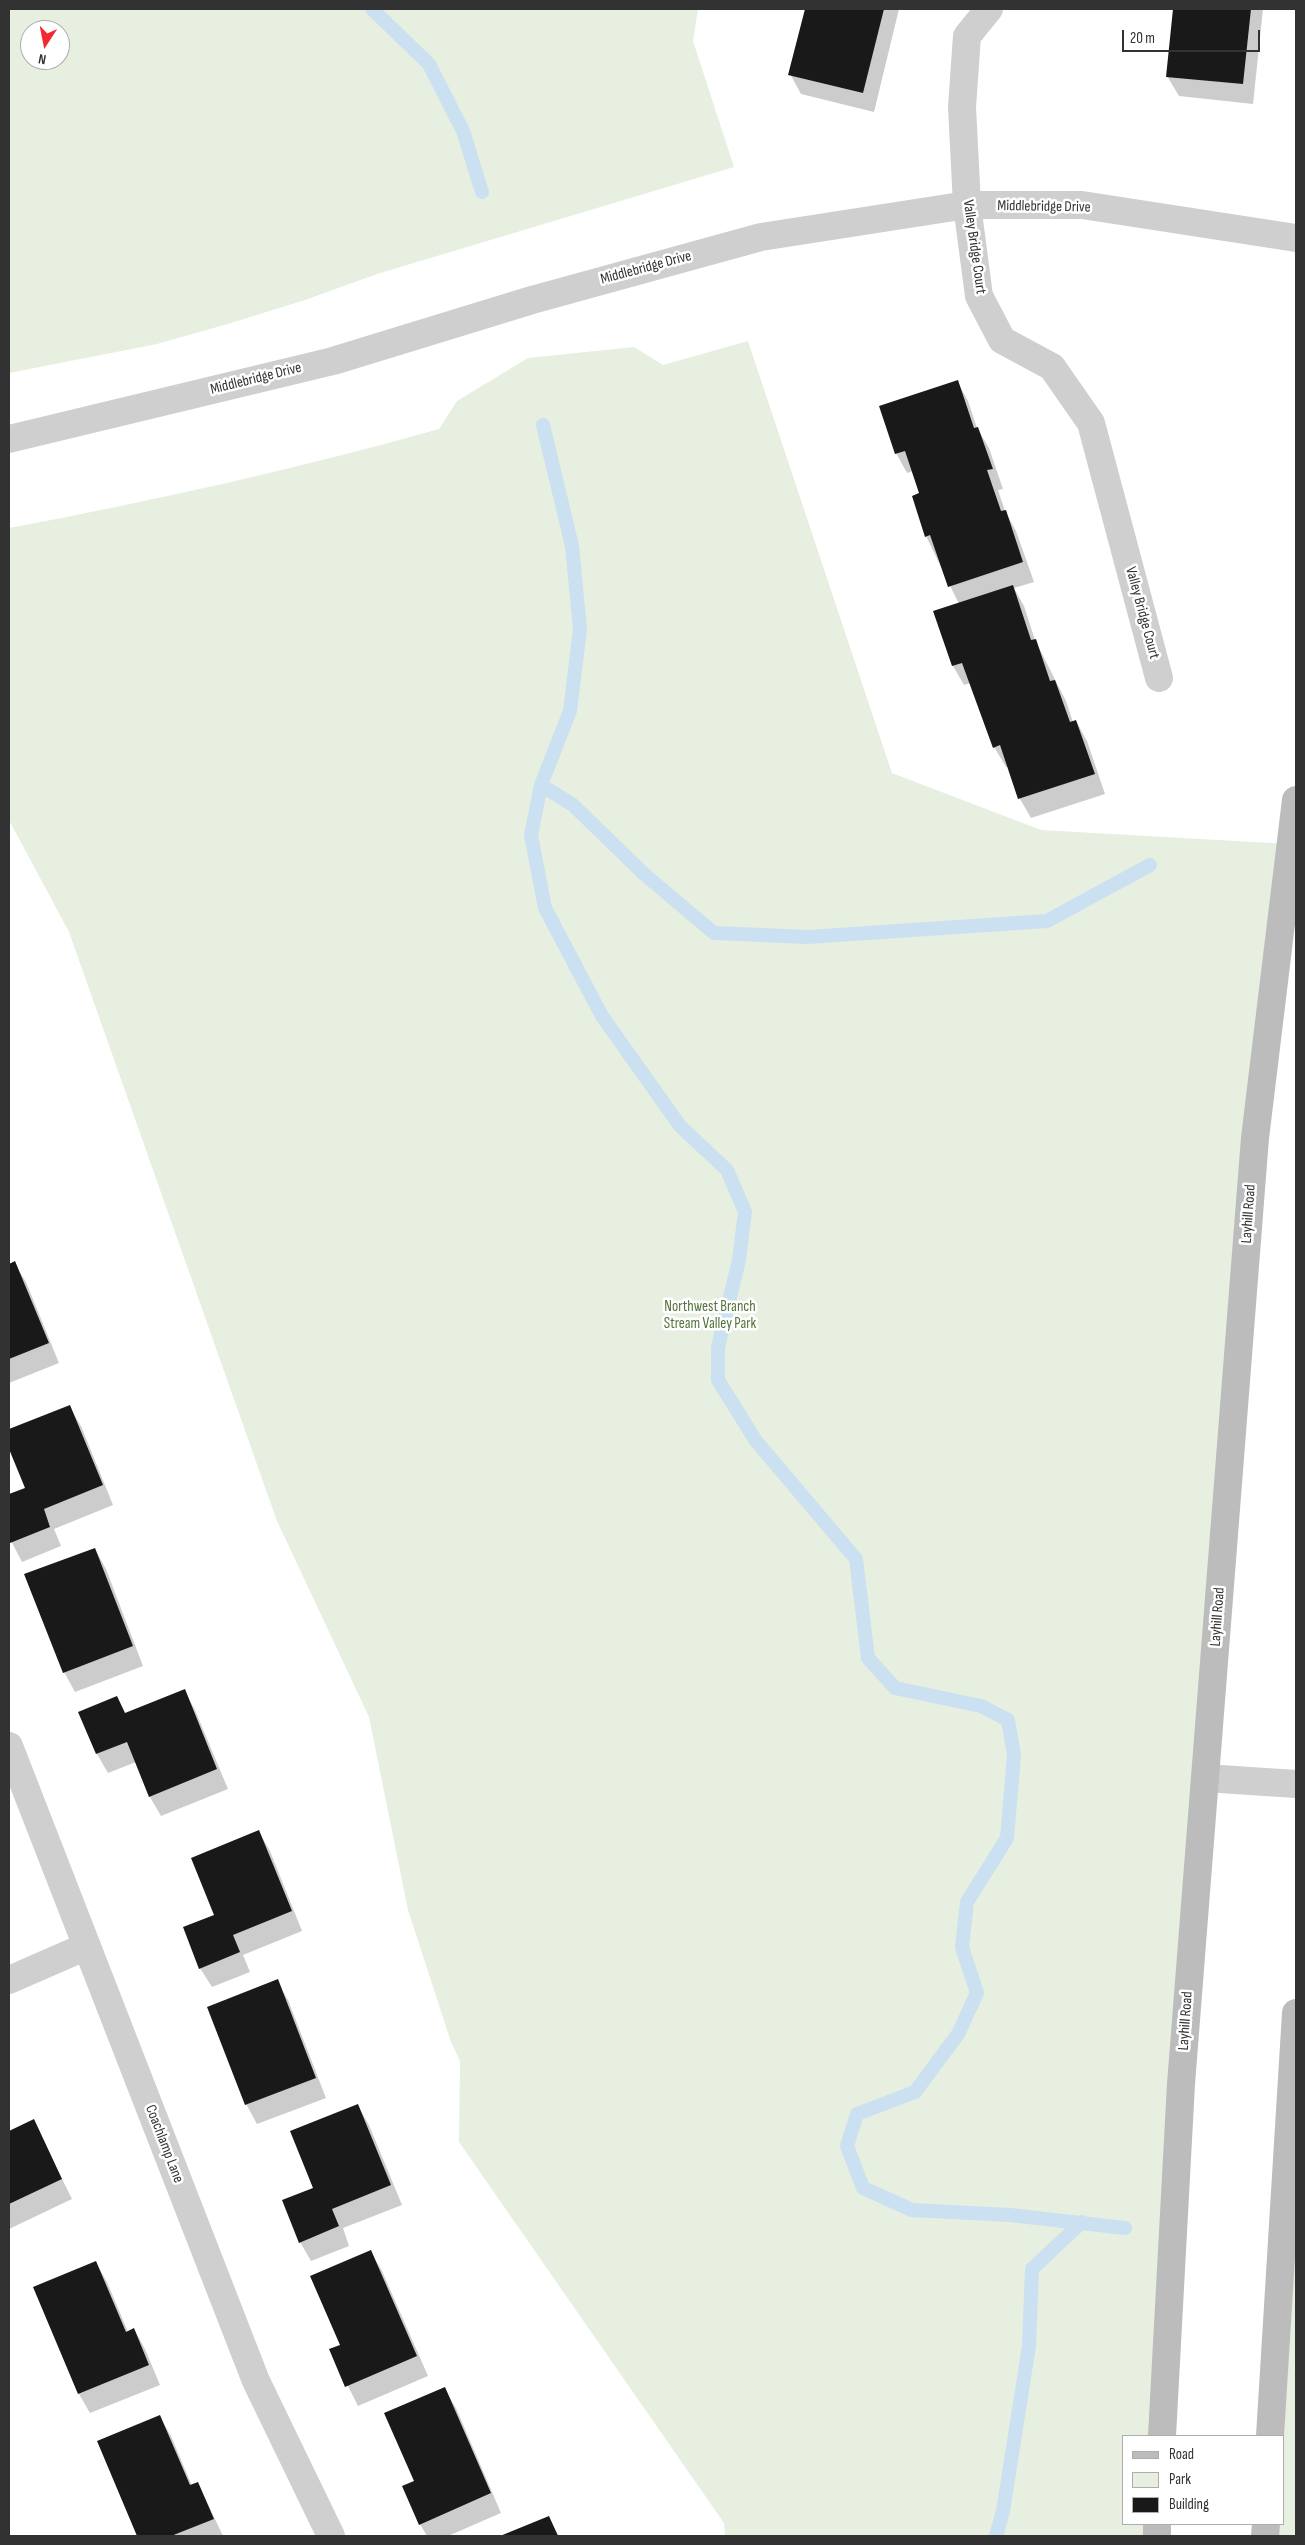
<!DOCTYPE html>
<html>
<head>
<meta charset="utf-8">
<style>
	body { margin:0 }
	#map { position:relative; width:1305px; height:2545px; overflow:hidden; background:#fff; font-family:"Sofia Sans Condensed",sans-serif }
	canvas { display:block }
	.frame { position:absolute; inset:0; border:10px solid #323232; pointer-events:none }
	.legend { position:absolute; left:1122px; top:2435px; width:162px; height:90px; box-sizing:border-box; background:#fff; border:1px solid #adadad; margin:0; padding:6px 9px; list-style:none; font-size:15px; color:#323232 }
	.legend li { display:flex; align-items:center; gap:10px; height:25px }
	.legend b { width:25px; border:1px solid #adadad }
	.north { position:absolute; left:20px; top:20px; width:50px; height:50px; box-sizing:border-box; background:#fff; border:1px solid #adadad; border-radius:50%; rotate:191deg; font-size:14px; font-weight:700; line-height:20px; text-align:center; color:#323232 }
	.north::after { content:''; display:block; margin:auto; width:18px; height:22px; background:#f4292f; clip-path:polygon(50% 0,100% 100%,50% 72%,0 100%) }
	.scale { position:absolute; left:1122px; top:30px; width:138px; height:22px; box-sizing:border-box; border:2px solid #323232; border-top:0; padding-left:6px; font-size:15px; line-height:18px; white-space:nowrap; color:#323232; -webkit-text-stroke:4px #fff; paint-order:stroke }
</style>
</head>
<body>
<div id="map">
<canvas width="1305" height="2545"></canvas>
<div class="frame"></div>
<ul class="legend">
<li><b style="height:6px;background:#bcbcbc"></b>Road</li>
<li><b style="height:14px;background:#e7efe0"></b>Park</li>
<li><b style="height:14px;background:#191919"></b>Building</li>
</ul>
<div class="north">N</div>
<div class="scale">20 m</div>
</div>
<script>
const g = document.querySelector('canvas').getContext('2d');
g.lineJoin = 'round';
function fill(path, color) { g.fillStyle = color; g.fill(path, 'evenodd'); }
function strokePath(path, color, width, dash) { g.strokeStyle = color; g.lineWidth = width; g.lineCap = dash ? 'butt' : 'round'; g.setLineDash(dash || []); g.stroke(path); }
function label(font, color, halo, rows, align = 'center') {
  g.font = font + ' "Sofia Sans Condensed",sans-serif'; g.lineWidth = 5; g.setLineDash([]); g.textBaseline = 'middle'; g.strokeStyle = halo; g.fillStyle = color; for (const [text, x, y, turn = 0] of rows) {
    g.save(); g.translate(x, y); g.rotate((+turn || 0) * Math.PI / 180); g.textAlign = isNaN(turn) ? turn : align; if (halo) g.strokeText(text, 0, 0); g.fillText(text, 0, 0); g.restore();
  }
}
fill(new Path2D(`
	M9,9H698L693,41L734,167L377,274L305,300L231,323L157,344L9,373ZM30,30H60V60H30Z
	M748,341L892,773L1041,830L1289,844L1162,2436H1124V2524H1157V2536H725L724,2523L459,2142L460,2061L451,2042L408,1910L369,1717L277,1521L69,932L9,820V528C153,501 297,469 439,429L457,401L528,358L634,347L663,365Z
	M1296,2088V2536H1265L1266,2524H1284V2436Z`), '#e7efe0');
fill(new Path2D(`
	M806,9H899L874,112L801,94L790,74Z
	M1174,9H1263L1253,104L1179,96L1167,76Z
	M957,381L968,401L977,428L989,448L1003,489L998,490L1005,511L1016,531L1034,582L1014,588L1024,606L1035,640L1066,701L1073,722L1076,721L1087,741L1105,794L1031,818L1020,799L1009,766L1006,767L994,747L970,683L964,685L953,666L959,604L926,536L920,494L913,471L907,473L896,453Z
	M14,1263L26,1282L59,1363L9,1383V1265Z
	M69,1406L81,1426L113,1505L54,1529L61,1546L22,1562L9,1537V1496L26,1489L9,1446V1430Z
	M95,1549L106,1569L143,1666L75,1692L64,1672Z
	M184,1690L195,1710L228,1789L161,1816L150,1797L136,1762L108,1773L97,1754L80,1713L126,1714Z
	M259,1832L270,1851L302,1931L243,1955L250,1972L212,1987L200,1968L216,1915Z
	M277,1981L288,2000L326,2098L257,2124L246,2104Z
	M358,2106L369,2125L402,2205L343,2228L349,2246L311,2261L300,2242L314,2189Z
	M33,2120L72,2199L9,2229V2132Z
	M370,2251L382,2271L428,2376L358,2406L330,2350L342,2345Z
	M96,2263L107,2282L128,2332L134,2329L145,2349L160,2385L90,2413L79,2394L35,2288Z
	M444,2388L456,2408L501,2513L448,2536H427L420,2524L415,2481Z
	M160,2417L171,2436L192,2486L198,2483L223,2536H138L99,2442Z
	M548,2517L559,2536H503Z`), '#0003');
strokePath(new Path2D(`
	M372,9L429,64L463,131L482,192
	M543,425L572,546L580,629L570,711L541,785L531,835L545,908L602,1016L680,1126L727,1170L745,1212L739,1260L718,1347V1380L756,1441L856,1559L868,1658L895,1688L981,1706L1008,1720L1014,1755L1007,1838L967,1902L962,1947L977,1993L958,2034L915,2092L857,2114L847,2146L863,2188L912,2210L1010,2215L1125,2228
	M541,785L573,805L644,874L714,933L808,937L1047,921L1150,865
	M996,2536L1003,2511L1029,2346L1032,2269L1082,2222`), '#cbe0f0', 14);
fill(new Path2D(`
	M805,9H884L863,93L788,75Z
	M1173,9H1251L1243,84L1166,77Z
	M958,380L974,428L978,427L993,469L987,470L1001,511L1006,510L1023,562L948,587L930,535L925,537L912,496L919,493L905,451L895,454L879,406Z
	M1013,585L1031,640L1036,639L1050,681L1055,680L1070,722L1076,720L1095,774L1018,799L1000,745L993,748L962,663L952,666L933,611Z
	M15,1261L49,1343L9,1359V1264Z
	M70,1405L103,1485L44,1509L50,1527L10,1543L9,1494L25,1488L9,1449V1429Z
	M95,1548L133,1646L63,1673L24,1574Z
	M185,1689L217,1769L149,1797L127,1742L96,1754L78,1712L117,1696L125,1713Z
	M259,1830L292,1911L233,1935L240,1952L199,1969L183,1927L214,1915L191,1858Z
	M278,1979L316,2078L245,2105L207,2007Z
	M358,2104L391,2185L332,2209L339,2226L299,2243L282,2200L313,2188L290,2131Z
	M34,2119L62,2179L9,2204V2131Z
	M371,2250L417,2356L345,2387L329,2349L340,2345L310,2276Z
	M96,2261L126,2332L134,2328L149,2365L78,2394L33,2287Z
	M445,2387L491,2493L419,2525L402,2486L414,2481L384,2413Z
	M160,2415L190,2485L198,2482L214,2519L171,2536H137L97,2441Z
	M549,2516L558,2536H500Z`), '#191919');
strokePath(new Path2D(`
	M989,9L967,36L962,107L967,205L979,296L1002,340L1052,367L1091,423L1159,678
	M9,439L333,361L532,300L761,237L967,205H1082L1296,238
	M9,1746L256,2381L331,2536
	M9,1980L87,1946`), '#cfcfcf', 28);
strokePath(new Path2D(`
	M1205,1778L1296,1784`), '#cfcfcf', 28);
strokePath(new Path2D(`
	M1162,2436L1181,2084L1255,1138L1296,800
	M1270,2436L1296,2013
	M1157,2536V2524
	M1265,2536L1266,2524`), '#bcbcbc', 28);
label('15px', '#323232', '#fff', [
	["Middlebridge Drive",1044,207,1],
	["Valley Bridge Court",974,247,82],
	["Middlebridge Drive",646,268,-15],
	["Middlebridge Drive",256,379,-14],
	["Valley Bridge Court",1142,613,75],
	["Layhill Road",1249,1214,-86],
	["Layhill Road",1218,1617,-86],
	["Layhill Road",1186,2021,-86],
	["Coachlamp Lane",164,2144,69]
]);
label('15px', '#52733a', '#fff', [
	["Northwest Branch",710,1307],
	["Stream Valley Park",710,1324]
]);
</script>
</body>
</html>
